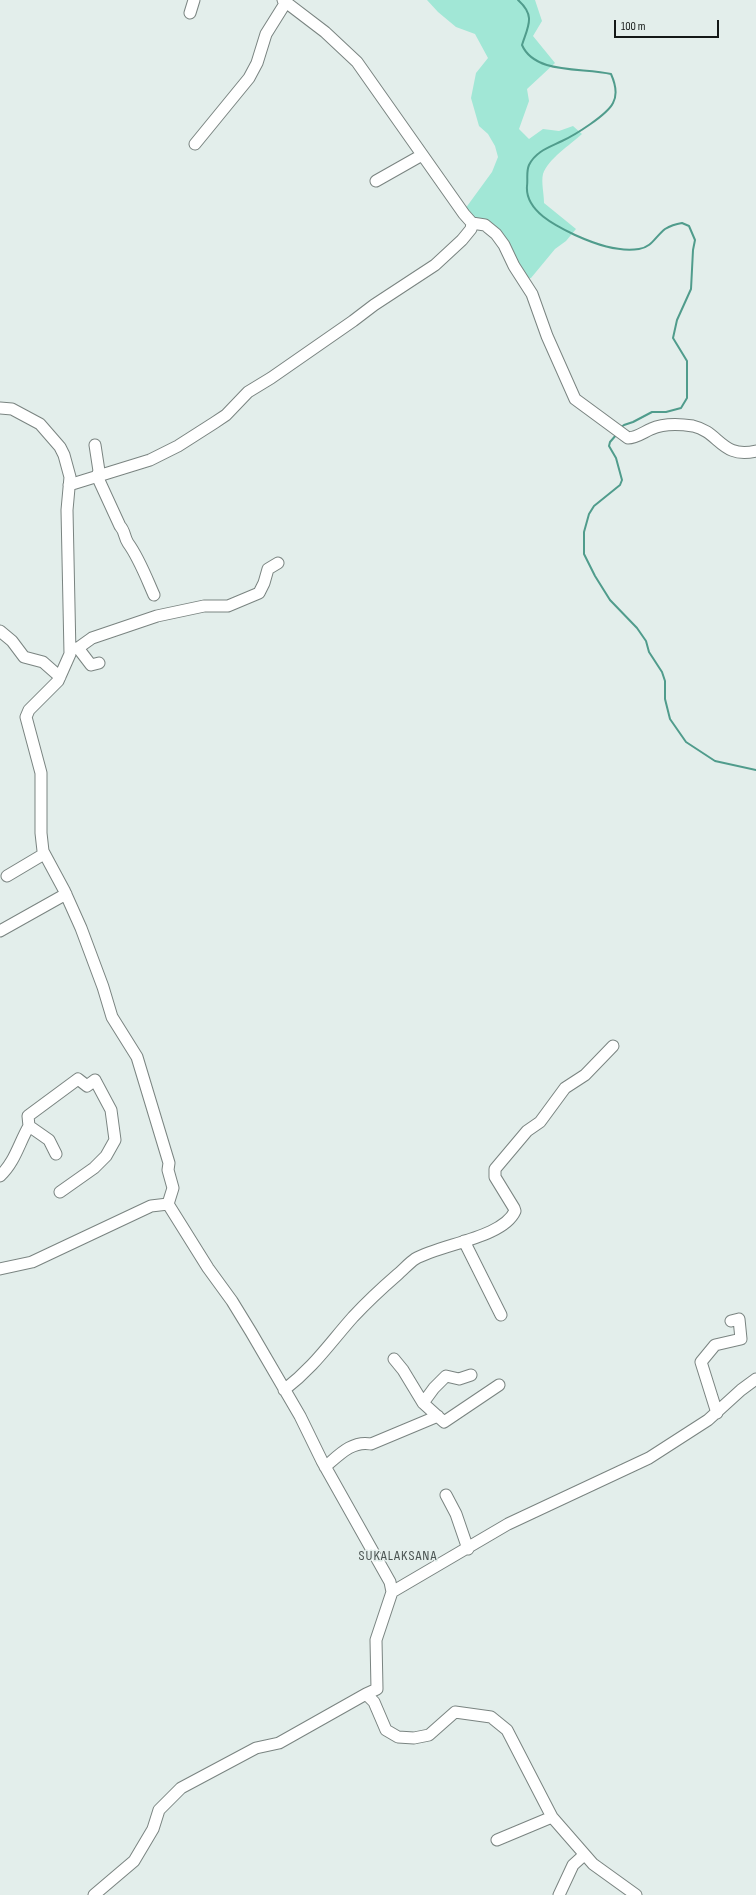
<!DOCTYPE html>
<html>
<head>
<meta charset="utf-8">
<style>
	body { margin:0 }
	#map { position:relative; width:756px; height:1895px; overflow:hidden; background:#e3eeeb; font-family:"Sofia Sans Condensed",sans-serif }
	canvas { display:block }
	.scale { position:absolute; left:614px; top:20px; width:105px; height:18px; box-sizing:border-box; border:2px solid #141817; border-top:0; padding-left:5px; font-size:12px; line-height:14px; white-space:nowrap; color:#141817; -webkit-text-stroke:3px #e3eeeb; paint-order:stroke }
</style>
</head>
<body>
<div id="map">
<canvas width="756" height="1895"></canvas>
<div class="scale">100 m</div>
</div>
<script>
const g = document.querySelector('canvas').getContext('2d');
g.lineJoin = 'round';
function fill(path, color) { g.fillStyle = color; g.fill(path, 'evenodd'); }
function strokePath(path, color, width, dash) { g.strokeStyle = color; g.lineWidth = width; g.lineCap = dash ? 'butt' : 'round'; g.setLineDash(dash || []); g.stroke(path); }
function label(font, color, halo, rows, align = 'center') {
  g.font = font + ' "Sofia Sans Condensed",sans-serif'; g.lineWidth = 3; g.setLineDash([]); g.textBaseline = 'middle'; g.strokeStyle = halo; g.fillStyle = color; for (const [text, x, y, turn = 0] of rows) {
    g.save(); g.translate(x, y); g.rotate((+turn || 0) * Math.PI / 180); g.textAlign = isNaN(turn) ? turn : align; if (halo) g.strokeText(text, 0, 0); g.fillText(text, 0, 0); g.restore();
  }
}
fill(new Path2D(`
	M427,0H535L542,21L533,36L555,63L527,89L529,101L519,129L529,139L543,129L559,131L573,126L582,134C570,145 548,159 543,174C541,182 544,194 544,203L576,229L566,241L555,249L531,278L522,280L500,246L465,209L492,172L498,157L495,146L488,134L479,126L471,98L476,73L488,58L475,34L456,27L438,12Z`), '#a1e7d6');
strokePath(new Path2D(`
	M518,0C536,16 528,26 522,45C535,75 584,67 611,74C615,83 618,94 613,103C607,115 575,135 562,141C550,147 536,151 529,165C526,172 528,179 527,186C525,211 556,226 575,235C595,244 617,252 639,249C652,247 655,237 665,229C670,226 676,224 682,223L689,226L695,240L693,250L691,289L677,320L673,338L687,361V398L681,408L666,412H652L633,422L624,425L620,428
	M617,434L610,442L609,446L616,458L622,480L620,485L594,506L589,514L584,532V554L595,576L610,600L637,628L646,641L649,652L662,672L665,681V699L670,719L686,742L715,761L756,770`), '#509c8c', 2);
const minor = new Path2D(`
	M283,0L325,32L357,62L464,214L472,223L485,225L496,234L504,245L514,266L532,294L547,336L575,399L628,438C636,438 644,432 651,429C664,423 680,424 693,426C720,432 721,459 756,451
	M190,13L194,0
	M195,144L249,78L257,63L266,34L286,2
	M376,181L422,155
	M0,408L12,409L40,424L60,447L64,455L70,477L67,510L70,654L58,681L29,710L26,717L41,773V833L43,851L64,890L81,928L103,987L112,1017L137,1057L169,1163L168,1170L173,1188L168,1204L208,1268L232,1301L251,1332L300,1416L322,1461L390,1582L392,1592L376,1640L377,1689L366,1694L279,1743L256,1748L181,1788L159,1810L153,1829L134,1861L94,1895
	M95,445L99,471L97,476L120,526C125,531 124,537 128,543C139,558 146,577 154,595
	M69,485L150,460L178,446L214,423L226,415L248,392L271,378L353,321L374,305L435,265L462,240L471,229L472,223
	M0,631L12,641L24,657L43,662L60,677
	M78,648L91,665L99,663
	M70,649L78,648L92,638L157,616L204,606H228L259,593L264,583L268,569L278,563
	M7,876L44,854
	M0,931L66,894
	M29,1126L28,1116L32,1113L78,1079L87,1086L95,1080L111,1110L115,1140L106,1156L94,1168L60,1192
	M0,1176C15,1162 19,1143 29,1126L49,1140L56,1154
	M464,1241L501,1315
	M0,1269L32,1262L151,1206L168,1204
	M394,1359L403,1370L423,1403L444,1422L499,1385
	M284,1390C314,1367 329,1344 353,1317C367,1302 382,1288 397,1275C403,1270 409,1263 415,1259C441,1244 503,1238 515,1211L514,1208L495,1177V1169L527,1131L540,1122L565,1088L585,1075L613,1046
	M423,1403L434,1388L446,1376L459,1379L471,1375
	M717,1413L701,1362L715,1345L741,1339L739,1319L731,1321
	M325,1467C338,1456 352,1440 371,1444L438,1416
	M446,1495L456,1514L468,1549
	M392,1592L508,1524L649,1458L708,1420L741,1390L756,1379
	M366,1694L374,1702L386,1730L398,1737L414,1738L429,1735L455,1712L491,1717L507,1730L552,1817L593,1864L636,1895
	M497,1840L552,1817
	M559,1895L573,1865L584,1855`);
strokePath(minor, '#7a8481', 13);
strokePath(minor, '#fff', 11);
g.letterSpacing = '1px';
label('14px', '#4a5351', '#e3eeeb', [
	["SUKALAKSANA",398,1556]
]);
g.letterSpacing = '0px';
</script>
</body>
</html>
